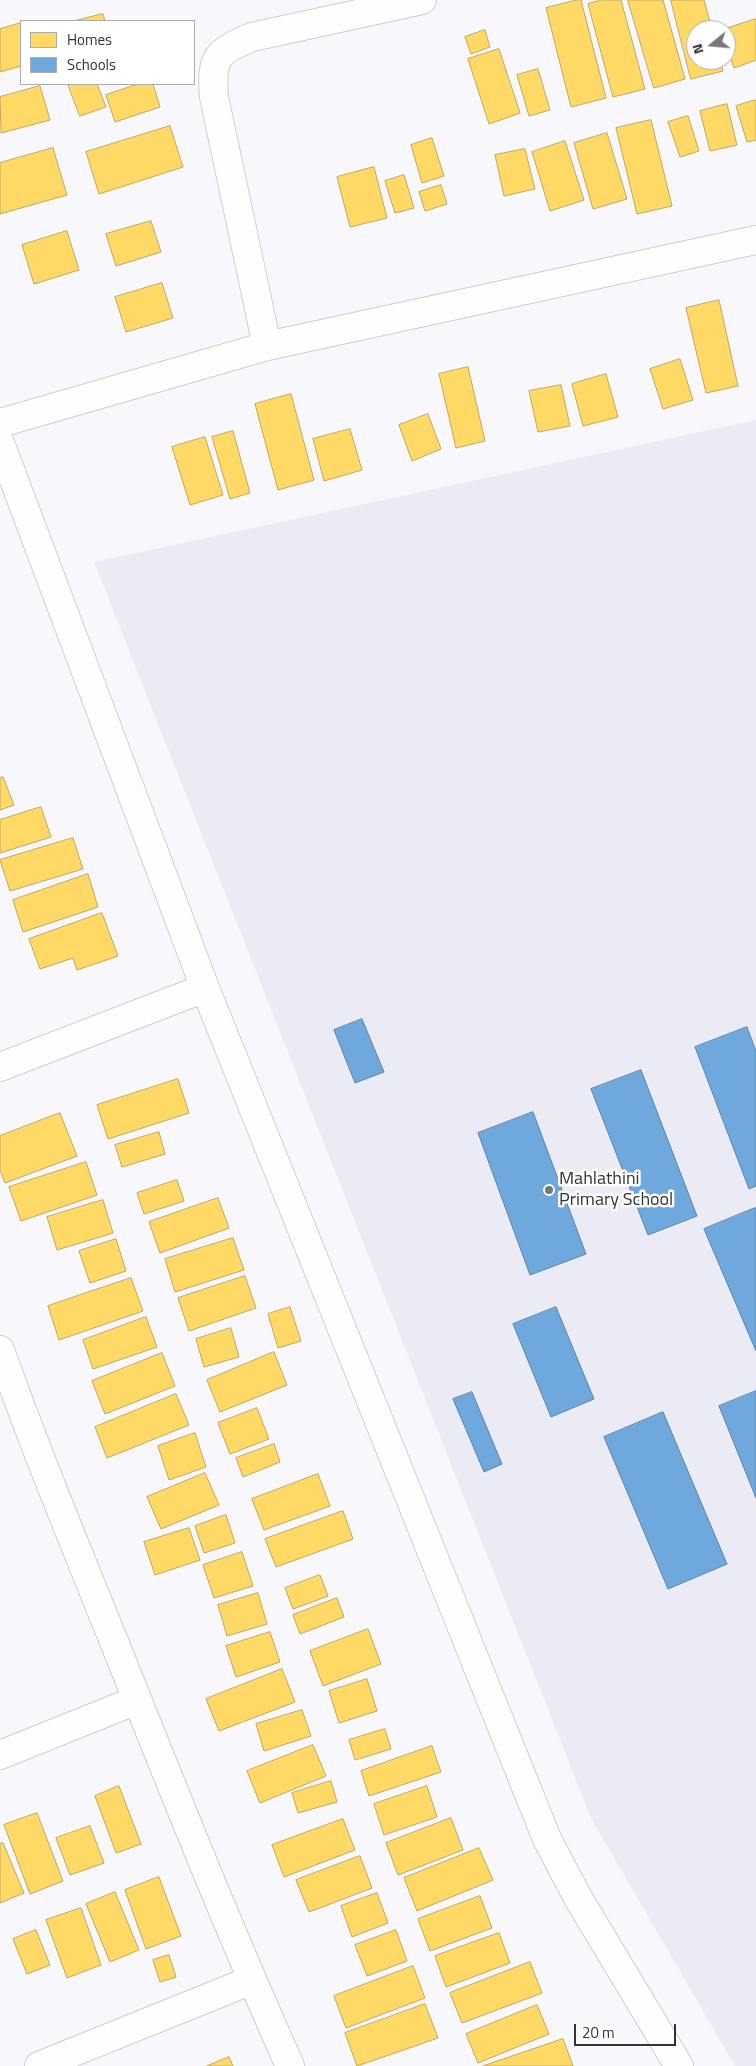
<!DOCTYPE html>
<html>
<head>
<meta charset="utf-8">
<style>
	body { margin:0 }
	#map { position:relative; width:756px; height:2066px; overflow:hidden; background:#f7f7fc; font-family:"Titillium Web",sans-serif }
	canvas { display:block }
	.legend { position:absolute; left:20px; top:20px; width:175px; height:65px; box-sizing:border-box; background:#fff; border:1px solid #adadaf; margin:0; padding:6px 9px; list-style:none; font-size:15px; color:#333337 }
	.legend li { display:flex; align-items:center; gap:10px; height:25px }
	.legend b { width:25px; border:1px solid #adadaf }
	.north { position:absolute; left:686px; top:20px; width:50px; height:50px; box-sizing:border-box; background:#fff; border:1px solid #adadaf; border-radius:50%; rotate:253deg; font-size:14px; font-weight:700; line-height:20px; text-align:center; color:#333337 }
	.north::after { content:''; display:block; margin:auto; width:18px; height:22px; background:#78787c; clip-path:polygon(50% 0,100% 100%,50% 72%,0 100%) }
	.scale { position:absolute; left:574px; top:2024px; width:102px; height:22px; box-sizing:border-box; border:2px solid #333337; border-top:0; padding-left:6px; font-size:15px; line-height:18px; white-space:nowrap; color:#333337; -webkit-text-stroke:4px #fff; paint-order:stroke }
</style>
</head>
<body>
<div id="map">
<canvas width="756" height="2066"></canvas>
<ul class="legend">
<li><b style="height:14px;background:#ffd966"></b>Homes</li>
<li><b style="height:14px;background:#6fa8dc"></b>Schools</li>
</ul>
<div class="north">N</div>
<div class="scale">20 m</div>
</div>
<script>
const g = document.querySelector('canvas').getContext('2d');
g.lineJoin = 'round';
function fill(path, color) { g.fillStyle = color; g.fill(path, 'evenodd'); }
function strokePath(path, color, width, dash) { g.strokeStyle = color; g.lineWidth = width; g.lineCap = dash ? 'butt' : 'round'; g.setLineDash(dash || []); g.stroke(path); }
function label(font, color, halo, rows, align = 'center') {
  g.font = font + ' "Titillium Web",sans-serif'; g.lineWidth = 5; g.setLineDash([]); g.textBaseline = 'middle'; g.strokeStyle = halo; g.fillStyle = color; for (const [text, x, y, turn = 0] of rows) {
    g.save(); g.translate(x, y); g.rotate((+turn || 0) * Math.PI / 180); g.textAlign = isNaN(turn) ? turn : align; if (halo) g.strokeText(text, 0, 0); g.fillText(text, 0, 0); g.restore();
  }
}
fill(new Path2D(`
	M756,420V2066H735L591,1818L94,562Z`), '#ebebf6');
const homes = new Path2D(`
	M577,0H581L606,98L571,107L546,8Z
	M601,0H621L645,89L613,97L588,4Z
	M628,0H663L685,79L654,88Z
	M671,0H704L712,30H696V60H720L723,71L691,79Z
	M103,14L105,21H74Z
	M756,19V60L734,68L726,45V30H721Z
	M21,23V66L0,72V29Z
	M485,30L490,47L471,54L465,37Z
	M499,49L520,113L489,124L468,59Z
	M538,69L550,110L529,116L517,75Z
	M68,84H97L106,107L80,116Z
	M138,84H153L160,107L115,122L106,95Z
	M40,86L50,120L1,133L0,97Z
	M756,100V140L747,142L736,106Z
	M727,104L737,145L710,151L700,111Z
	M688,116L699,151L680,157L668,122Z
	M651,120L672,206L637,214L616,128Z
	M170,126L183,167L99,194L86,152Z
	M607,133L627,199L593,209L574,143Z
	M432,138L444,176L422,183L411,145Z
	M565,141L584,200L550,211L532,152Z
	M53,148L67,195L0,214V163Z
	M525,149L535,189L504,196L495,155Z
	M374,167L387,218L350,227L337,177Z
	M404,175L414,208L395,213L385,181Z
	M441,185L447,204L425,211L419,192Z
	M151,221L161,252L116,266L106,234Z
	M67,231L79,270L34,284L22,245Z
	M162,283L173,318L126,332L115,297Z
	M719,300L738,386L706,393L686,308Z
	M680,359L693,400L663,409L650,369Z
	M468,367L485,441L456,448L439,374Z
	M606,374L618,417L583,426L572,384Z
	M561,385L570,426L538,432L529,391Z
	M291,394L314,480L278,490L255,404Z
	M428,414L441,449L412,461L399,425Z
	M350,429L362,470L324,481L313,439Z
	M233,431L250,493L230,499L212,437Z
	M205,437L223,495L190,505L172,447Z
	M3,777L14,805L0,810V778Z
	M41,807L51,837L0,853V820Z
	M73,838L83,869L10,891L0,860Z
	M88,874L98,907L23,932L13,900Z
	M102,913L118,956L77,970L73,958L40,969L29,939Z
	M178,1079L189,1113L108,1139L97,1105Z
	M60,1113L77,1156L5,1183L0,1170V1136Z
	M159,1132L165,1154L122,1167L115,1145Z
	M86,1162L97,1195L21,1221L9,1187Z
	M177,1180L184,1201L144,1214L137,1193Z
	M218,1198L229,1228L160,1253L149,1222Z
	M103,1200L113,1233L57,1250L47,1217Z
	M233,1238L244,1270L175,1292L165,1259Z
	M116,1239L126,1271L90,1283L79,1251Z
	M245,1276L256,1308L189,1331L178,1298Z
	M131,1278L143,1311L59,1340L48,1306Z
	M290,1307L301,1341L278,1348L268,1314Z
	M146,1317L157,1347L93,1369L83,1340Z
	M231,1328L239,1357L204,1367L196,1339Z
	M274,1352L287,1385L220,1412L207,1380Z
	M162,1353L175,1386L105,1414L92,1381Z
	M176,1394L189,1425L107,1458L95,1427Z
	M257,1408L269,1439L230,1454L218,1423Z
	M195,1433L206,1467L169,1480L158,1446Z
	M274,1444L280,1462L243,1477L236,1458Z
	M205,1473L219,1505L161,1529L147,1497Z
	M318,1474L330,1506L264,1530L252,1499Z
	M343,1511L353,1539L276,1567L265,1539Z
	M226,1515L235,1543L204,1553L195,1526Z
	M189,1528L200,1560L155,1575L144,1542Z
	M242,1552L253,1586L214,1598L203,1565Z
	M320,1575L328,1596L293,1609L285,1588Z
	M258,1593L267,1624L227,1636L218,1605Z
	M337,1598L344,1617L300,1634L293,1615Z
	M368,1629L381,1664L323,1686L310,1651Z
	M270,1632L280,1662L236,1677L226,1646Z
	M282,1669L295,1702L219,1731L206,1699Z
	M367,1679L377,1711L339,1723L329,1691Z
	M302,1710L311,1736L264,1751L256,1724Z
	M385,1729L391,1749L355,1760L349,1740Z
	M313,1745L326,1776L260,1803L247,1771Z
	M432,1746L441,1772L369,1796L361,1771Z
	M331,1781L337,1802L298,1813L292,1793Z
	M119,1786L141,1844L116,1853L95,1796Z
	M427,1786L437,1817L384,1835L374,1804Z
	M37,1813L63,1881L30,1894L4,1825Z
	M451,1818L463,1850L398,1875L386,1843Z
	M343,1819L355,1850L284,1877L272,1845Z
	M90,1826L104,1863L70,1875L56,1838Z
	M3,1843L24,1893L0,1903V1844Z
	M479,1848L493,1880L417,1911L404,1878Z
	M360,1856L372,1888L309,1912L296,1880Z
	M159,1877L181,1936L146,1949L125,1890Z
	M115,1892L139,1950L110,1962L86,1904Z
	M377,1893L388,1923L352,1937L341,1906Z
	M480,1896L492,1928L430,1951L418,1919Z
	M81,1908L101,1965L67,1978L46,1920Z
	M36,1930L50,1965L27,1974L13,1939Z
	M396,1930L407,1961L367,1976L355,1945Z
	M499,1933L510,1963L446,1987L435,1956Z
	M169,1955L176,1977L160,1982L153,1960Z
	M530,1962L542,1993L462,2023L450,1993Z
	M413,1966L425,1998L346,2028L334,1996Z
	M425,2004L438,2038L357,2066L345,2033Z
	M537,2005L549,2034L478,2063L466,2034Z
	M563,2039L573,2066H483Z
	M229,2057L233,2066H207Z`);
fill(homes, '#ffd966');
strokePath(homes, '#c2a758', 1);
const schools = new Path2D(`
	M362,1019L384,1072L355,1083L334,1030Z
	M747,1027L756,1051V1186L749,1189L695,1047Z
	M641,1070L697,1216L648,1235L591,1089Z
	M533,1112L586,1254L530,1275L478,1133Z
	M755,1208L756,1210V1351L704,1229Z
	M556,1307L594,1399L551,1417L513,1324Z
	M756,1391V1498L719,1406Z
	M472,1392L502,1464L484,1472L453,1399Z
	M663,1412L727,1564L668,1589L604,1437Z`);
fill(schools, '#6fa8dc');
strokePath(schools, '#5d85aa', 1);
const minor = new Path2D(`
	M267,346L214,97C211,57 216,52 252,37L422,0
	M0,423L267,346L756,240
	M0,443L205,988L547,1839L578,1898L679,2066
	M0,1067L205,988
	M0,1350C35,1448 74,1543 113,1639C170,1782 227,1925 290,2066
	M0,1755L137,1700
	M39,2066L252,1980`);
strokePath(minor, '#ceced2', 30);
strokePath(minor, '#fefeff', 28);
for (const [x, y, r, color] of [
	[549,1190,5,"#78787c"]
]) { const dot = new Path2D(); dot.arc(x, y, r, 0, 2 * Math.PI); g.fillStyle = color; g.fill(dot); strokePath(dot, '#fff', 2); }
label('18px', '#333337', '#fff', [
	["Mahlathini",559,1180],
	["Primary School",559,1201]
], 'left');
</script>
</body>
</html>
